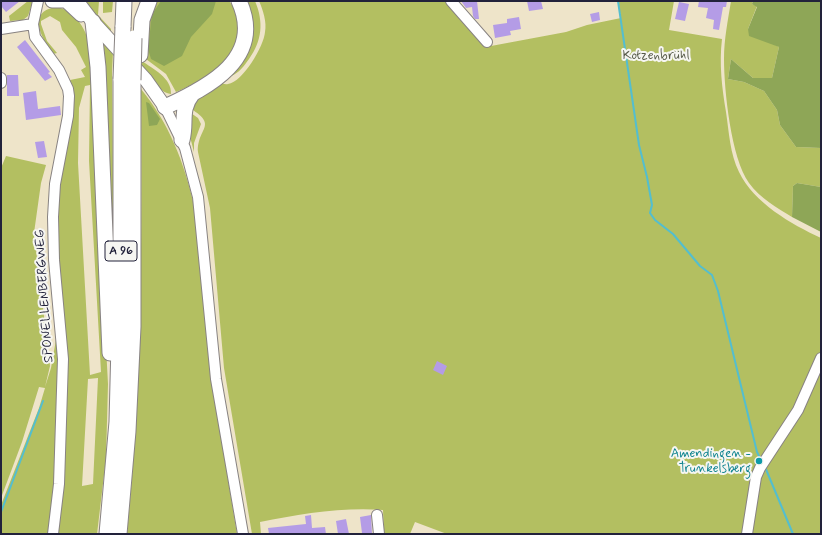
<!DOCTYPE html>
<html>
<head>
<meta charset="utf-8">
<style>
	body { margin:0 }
	#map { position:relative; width:822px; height:535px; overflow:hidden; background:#eee4c9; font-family:Mynerve,sans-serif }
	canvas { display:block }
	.frame { position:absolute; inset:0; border:2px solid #22223b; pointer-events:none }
</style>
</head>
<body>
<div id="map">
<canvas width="822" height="535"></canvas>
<div class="frame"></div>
</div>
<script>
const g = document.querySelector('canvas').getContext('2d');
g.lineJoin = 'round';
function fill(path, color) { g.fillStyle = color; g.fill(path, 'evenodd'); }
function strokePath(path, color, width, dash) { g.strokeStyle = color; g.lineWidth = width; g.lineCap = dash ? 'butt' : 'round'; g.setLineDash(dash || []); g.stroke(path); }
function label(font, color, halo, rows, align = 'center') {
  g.font = font + ' Mynerve,sans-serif'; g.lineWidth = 4; g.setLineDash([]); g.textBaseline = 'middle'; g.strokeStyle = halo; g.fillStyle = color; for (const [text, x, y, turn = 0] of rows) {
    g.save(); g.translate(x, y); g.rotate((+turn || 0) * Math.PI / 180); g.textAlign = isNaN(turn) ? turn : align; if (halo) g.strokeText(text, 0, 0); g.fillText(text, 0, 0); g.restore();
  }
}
fill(new Path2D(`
	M28,1H33L28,16L23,20L10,21L9,16Z
	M80,1H99L98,15L111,29V34Z
	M103,1H113L112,12L103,13Z
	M153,1H229C235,8 238,18 238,27C239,62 204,80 176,92L166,74L142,56Z
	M244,1H255C264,22 262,41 249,59C244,66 239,73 231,76Z
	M259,1H448L485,46H491L566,32L587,25L621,18L618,1H674L669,30L722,39C719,64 722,88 726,112C729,132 730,154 739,172C754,203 791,224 821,238V353L800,398L762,459L745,534H447L415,522L410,534H384L383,510C342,507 300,514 260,522L261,534H252L224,368L210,208L198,152C197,127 220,126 188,107L194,101L219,82C222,83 225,85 228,84C243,82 264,46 265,32C267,22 263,10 259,1Z
	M731,1H753L752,4L757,6L748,29L779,47L772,78H753L731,59L728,79L744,82L764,91L777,110L780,125L796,147L821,148V187L797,183L793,186L792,217C777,208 760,198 749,183C731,158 724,90 724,59C724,39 728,20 731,1Z
	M56,7C75,10 85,28 90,45L108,384L106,458L97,534H58L63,489L60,300L56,206L73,89L70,80L85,77L81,70L86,67L76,47L62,30L60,22L50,16L41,21V24L47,41L57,53L53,54C42,38 26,12 56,7ZM90,85L89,161L101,372L90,375L78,163L79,108L85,86ZM98,378L93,484L82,486L88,379Z
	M101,40L113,52L112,72L114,290Z
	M142,61C153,69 172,78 171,94C158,92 150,77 142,68Z
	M141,89C169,123 184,162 194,205L212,382L237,534H127C142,386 142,237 141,89Z
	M188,111L198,118L201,124L194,143V152L188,129Z
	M6,156L46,165L41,183L34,233L50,366L45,387L51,368L57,334C61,400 58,468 49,534H1V505L39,408L45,388L39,387L22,442L1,498V168Z
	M821,364V534H750L759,481Z`), '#b3bf61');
fill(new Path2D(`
	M161,1H216L212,14L191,37L182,56L164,66L151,59L148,49L152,14Z
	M753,1H821V148L796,147L780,125L777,110L764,91L744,82L728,79L731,59L753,78H772L779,47L749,36L748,29L757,7L752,4Z
	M146,102L149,103L160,119L157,125L149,126Z
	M797,183L821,187V232L792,217L793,186Z`), '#8ea657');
strokePath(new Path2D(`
	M618,1L639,145L647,177L652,205L650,213L655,220L673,234L700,266L712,275L718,291L757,452L761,460
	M765,467L793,534
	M1,512L43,401`), '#53becf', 2);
fill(new Path2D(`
	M1,1H20L6,12L1,6Z
	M461,1H477L479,19H475L473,16L472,7L466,8Z
	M527,1H541L543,9L529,11Z
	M699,1H727L726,7H723L719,30L713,29L714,20L706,18L708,8L698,7Z
	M679,2L689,4L685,21L675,19Z
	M599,12L600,20L592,22L590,14Z
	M519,17L521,29L510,31L511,35L495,38L493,25L507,23V19Z
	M25,40L50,72L48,73L52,77L45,81L17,47Z
	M7,75H18L19,96H7Z
	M36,91L38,109L60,106L61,115L26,120L23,93Z
	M44,141L47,157L38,158L35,142Z
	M437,361L447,366L443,375L433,370Z
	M311,515L312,528L325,527L326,534H269L268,528L306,524L305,516Z
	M371,515L372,534H364L362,533L360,517Z
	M346,519L349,534H338L336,521Z`), '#b49ce6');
const minor = new Path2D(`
	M38,1L33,24L35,37L59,70L68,89L69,96L68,116L55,184L53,217L54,260L63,359L59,484L53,534
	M451,1L487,42
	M1,29L33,24
	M1,78V83
	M165,107L185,148L198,197L216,379L243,534
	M377,515L379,534
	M747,534L756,477L760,468L798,410L821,358`);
const major = new Path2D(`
	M52,1H62
	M66,1L81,15
	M77,1L93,22L146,80L165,107`);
const highway = new Path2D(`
	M93,22L98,67L110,353
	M123,27L124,1
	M140,55L142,20L149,1
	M165,107C209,87 265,58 239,1
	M182,140C187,121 179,111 193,93
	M107,534L117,422L121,266V79
	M119,534L128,431L133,327V80`);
strokePath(minor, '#888382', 12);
strokePath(major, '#888382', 15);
strokePath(highway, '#888382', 17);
strokePath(minor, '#fff', 10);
strokePath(major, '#fff', 13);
strokePath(highway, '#fff', 15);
const highwayBridge = new Path2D(`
	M121,79L123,27
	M133,80L134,38`);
strokePath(highwayBridge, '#888382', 17, []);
strokePath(highwayBridge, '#fff', 15);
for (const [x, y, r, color] of [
	[759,461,4,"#0f9aa8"]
]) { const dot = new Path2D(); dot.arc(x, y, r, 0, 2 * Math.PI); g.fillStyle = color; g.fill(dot); strokePath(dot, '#f6f6f2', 1.5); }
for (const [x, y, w] of [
	[121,251,32]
]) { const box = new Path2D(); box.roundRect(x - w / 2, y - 10, w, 20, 3); g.fillStyle = '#f6f6f2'; g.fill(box); strokePath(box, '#22223b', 1); }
label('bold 12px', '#22223b', null, [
	["A 96",121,251]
]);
label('13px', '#555948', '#f6f6f2', [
	["Kotzenbrühl",656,56]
]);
label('13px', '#22223b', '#f6f6f2', [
	["SPONELLENBERGWEG",45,296,-94]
]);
label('13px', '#0d838f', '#f6f6f2', [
	["Amendingen -",751,454],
	["Trunkelsberg",751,469]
], 'right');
</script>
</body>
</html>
